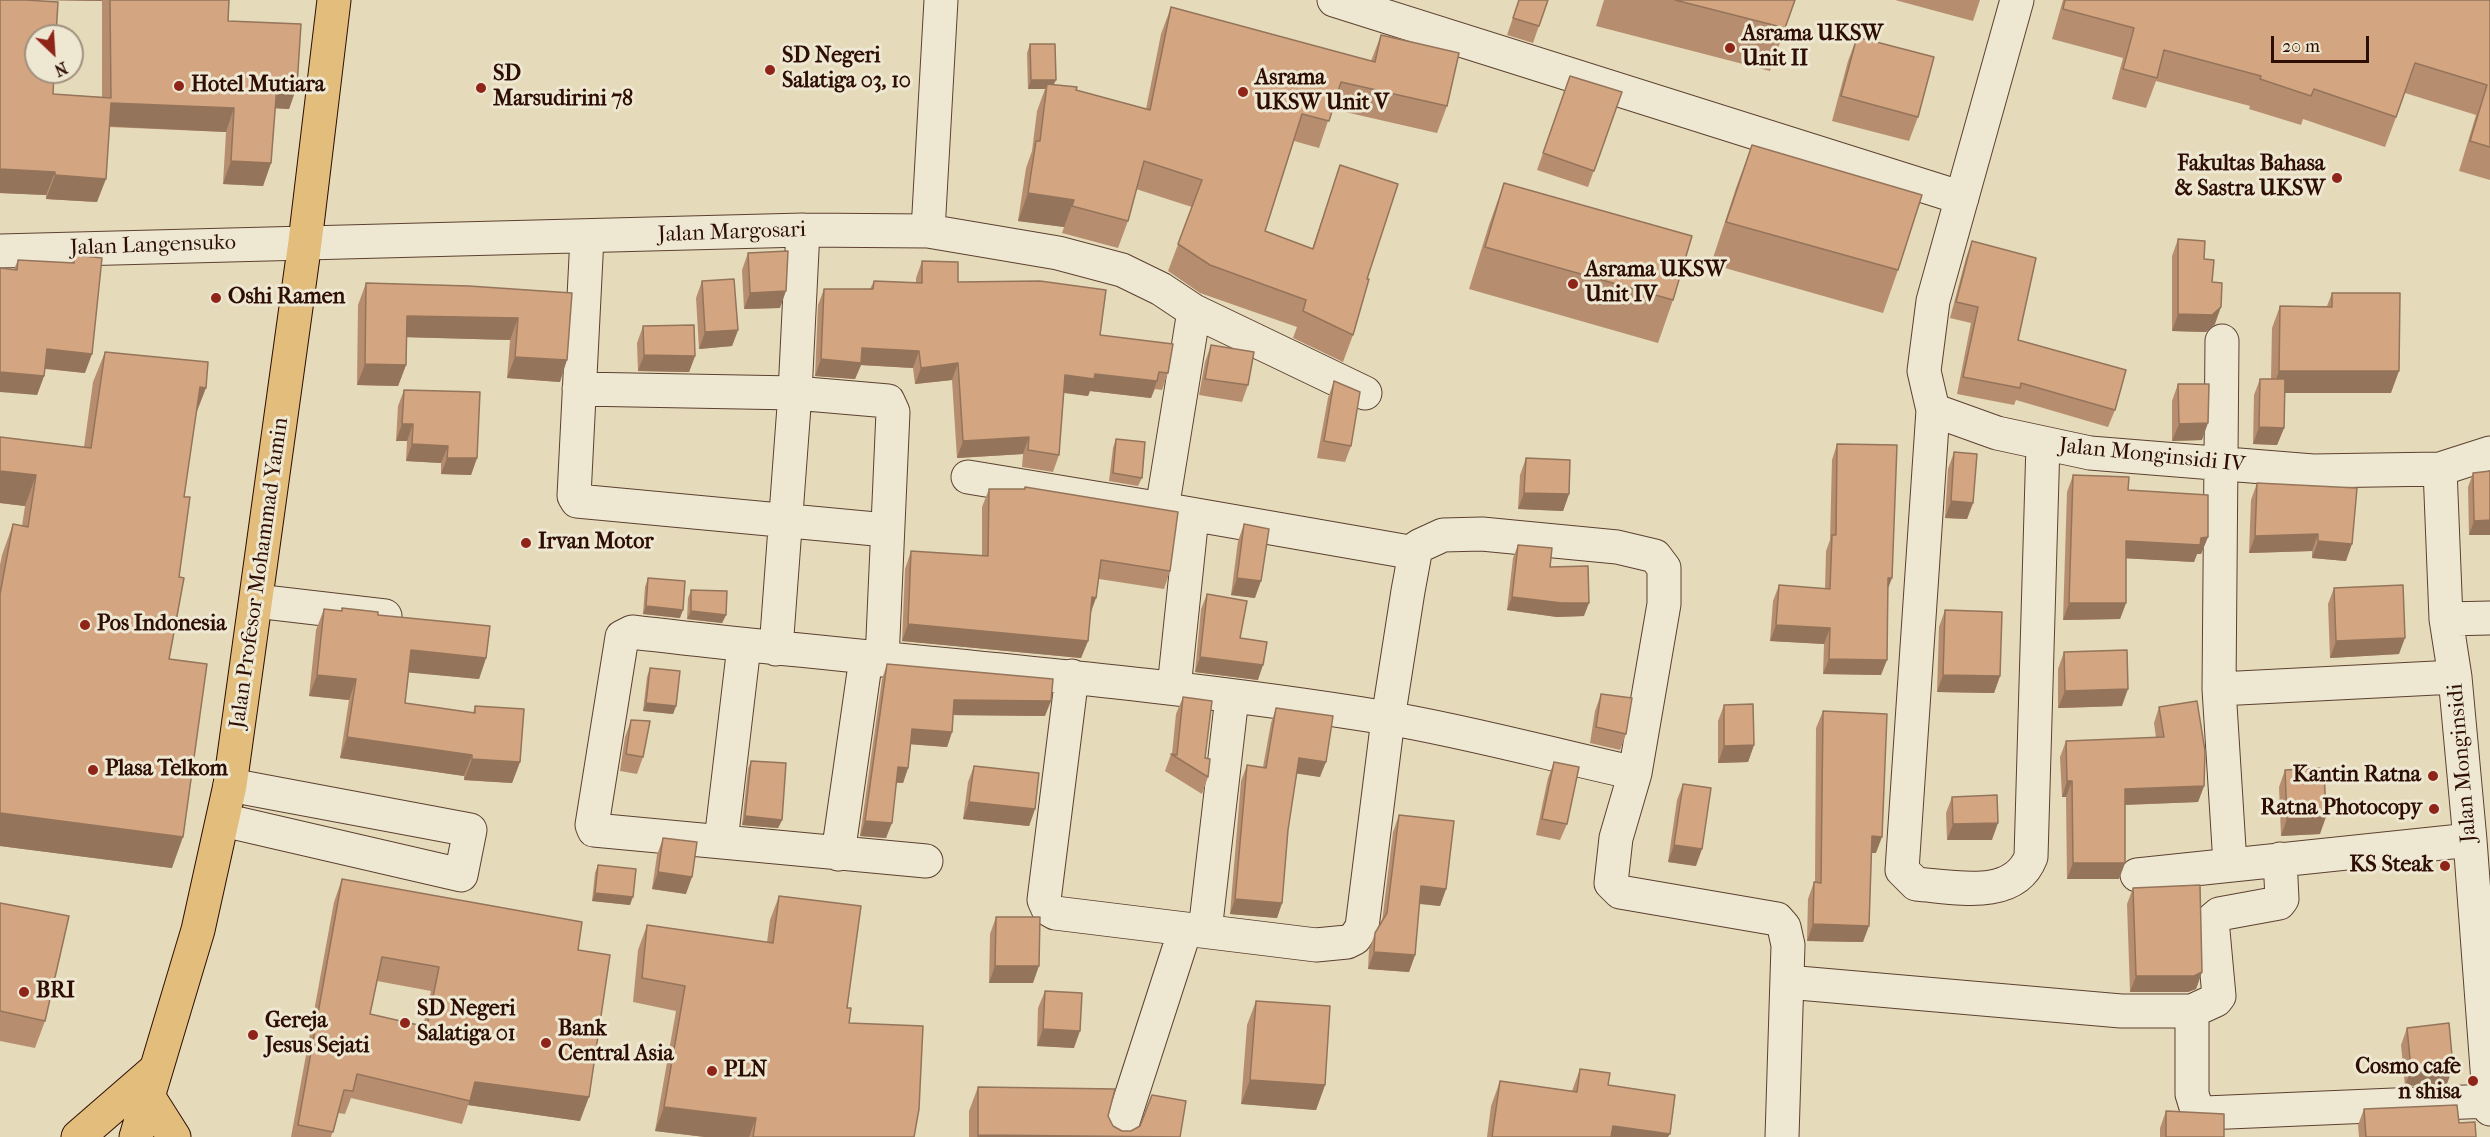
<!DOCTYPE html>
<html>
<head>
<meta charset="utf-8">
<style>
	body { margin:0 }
	#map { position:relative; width:2490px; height:1137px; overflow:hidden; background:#e5dab9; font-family:"IM FELL French Canon",serif }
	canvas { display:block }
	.north { position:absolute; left:24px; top:24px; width:60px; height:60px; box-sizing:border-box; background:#eee7d2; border:2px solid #a1907f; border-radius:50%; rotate:155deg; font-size:16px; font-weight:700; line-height:24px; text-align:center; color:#2e0e03 }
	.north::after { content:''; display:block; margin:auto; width:21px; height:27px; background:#8f2418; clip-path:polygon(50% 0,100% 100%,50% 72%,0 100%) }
	.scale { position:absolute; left:2271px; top:36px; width:98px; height:27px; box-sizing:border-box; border:3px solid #2e0e03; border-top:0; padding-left:8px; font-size:18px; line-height:21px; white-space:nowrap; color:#2e0e03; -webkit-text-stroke:4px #eee7d2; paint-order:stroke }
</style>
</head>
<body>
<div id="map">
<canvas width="2490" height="1137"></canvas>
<div class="north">N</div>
<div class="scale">20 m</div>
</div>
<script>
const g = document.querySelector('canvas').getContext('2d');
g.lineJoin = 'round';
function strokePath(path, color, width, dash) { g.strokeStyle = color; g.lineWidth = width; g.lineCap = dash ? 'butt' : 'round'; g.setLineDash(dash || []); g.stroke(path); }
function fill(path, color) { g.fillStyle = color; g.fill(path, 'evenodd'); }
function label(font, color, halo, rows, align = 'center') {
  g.font = font + ' "IM FELL French Canon",serif'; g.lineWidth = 6; g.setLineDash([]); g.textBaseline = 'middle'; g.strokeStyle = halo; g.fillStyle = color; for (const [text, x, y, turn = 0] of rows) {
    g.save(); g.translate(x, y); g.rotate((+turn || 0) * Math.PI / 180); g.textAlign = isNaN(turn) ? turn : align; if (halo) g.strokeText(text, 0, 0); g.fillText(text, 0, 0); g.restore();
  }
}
const minor = new Path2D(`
	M1334,0L1962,198
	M2017,0L1933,301L1924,371L1933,410L1997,433L2090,453L2313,471L2440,469
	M928,231L1058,253L1122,270L1161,289L1194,311L1365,393
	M587,237L574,496L577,501L886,530
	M0,251L803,230L928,231L941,0
	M1194,311L1162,509L1415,553
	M2222,341L2219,689L2230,864
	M579,389L795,393L888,401L893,412L882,660
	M1933,410L1902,870L1916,884C1955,887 2014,901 2031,857L2043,443
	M2490,453L2440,469L2446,619L2455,677L2470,840L2490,1109
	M968,477L1162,509
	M256,601L385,616
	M2446,619L2490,618
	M776,649L795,393L803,230
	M1072,676L1044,900L1048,909L1055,913L1316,945L1347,942L1355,938L1362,927L1388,719L1408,591L1415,553L1419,546L1443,535L1482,534L1617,547L1655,556L1664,568V604L1635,773L1616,838L1611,883L1620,892L1777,919L1784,927L1788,945L1782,1137
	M1174,688L1192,516
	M2219,689L2455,677
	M223,820L461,875L470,830L230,785
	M721,841L744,646
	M838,854L866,658
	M926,861L594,830L592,825L622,637L632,632C884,662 1136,677 1387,718C1470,732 1553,755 1635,773
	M2137,875L2470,840
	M1205,931L1232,697
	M1787,982L2121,1011H2192L2216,1000L2219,996L2212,920L2219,914L2279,903L2282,899L2280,859
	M2192,1011V1094L2196,1107L2205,1113L2489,1101
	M1118,1137L1185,930`);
const major = new Path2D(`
	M148,1096L174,1137
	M78,1137L154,1071
	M136,1137L198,930L230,785L305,242L334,0`);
strokePath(minor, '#5c4130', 35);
strokePath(major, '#2e0e03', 35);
strokePath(minor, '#eee7d2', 33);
strokePath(major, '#e2bd7c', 33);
fill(new Path2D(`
	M0,0L53,94L102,97V1L41,0H229L228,21L297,86L289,109L275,108L271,163L263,186L223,184L226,132L109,127L97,202L46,199V195L0,193Z
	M1519,0H1548L1533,43L1507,35Z
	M1604,0H1795L1770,71L1596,26Z
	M1895,0H1980L1973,21Z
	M2063,0H2490V180L2459,171L2476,115L2405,93L2385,147L2303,119L2301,125L2249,109L2250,106L2156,81L2146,108L2112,99L2123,58L2052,39Z
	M1171,7L1371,61L1381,35L1447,106L1437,133L1332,109L1319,148L1294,141L1265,231L1312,249L1340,165L1367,279L1353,335L1343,362L1293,338L1297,327L1200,293L1168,271L1192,207L1136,189L1128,221L1118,248L1062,233L1064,227L1018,221L1026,168L1032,151L1037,111L1045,89H1028L1027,53L1030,44L1054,85L1146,109L1161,34Z
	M1857,37L1918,117L1909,141L1832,121L1848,61Z
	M1570,76L1622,92L1588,187L1537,170Z
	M1752,145L1898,270L1883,313L1711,264L1736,188Z
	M1504,183L1673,300L1658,343L1469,289L1489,225Z
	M2178,239L2204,259L2212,282L2215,324L2206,332L2172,331V256Z
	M1972,241L2018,340L2115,410L2108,427L2016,400L2014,405L1957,394L1971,323L1950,318L1966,258Z
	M748,253L780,308L744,309L742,270Z
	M74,255L85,373L45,369L44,376L37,395L14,269L18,260L72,263Z
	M922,261L958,282L1100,335L1168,373L1162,390L1155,389L1151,398L1090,391L1088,396L1064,393L1059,455L1053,472L1022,467L1023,454L957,458L952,380L915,384L913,368L861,365L855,379L815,376L818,305L824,289H870L874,281L916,283V278Z
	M702,281L738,330L732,346L699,349L696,298Z
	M366,283L572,293L560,382L507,378L510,340L406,337V365L398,386L357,385L358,305Z
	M2332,293L2391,393H2285L2284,428L2277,445L2253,444L2254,395L2260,379H2271L2272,328L2280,306H2327Z
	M643,326L695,356L689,372L638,371L637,343Z
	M1211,345L1248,385L1242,402L1199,395L1205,362Z
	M105,352L196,415L184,497L179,577L169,659L172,868L0,846V565L2,555L13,524L22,526L25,506L0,503V437L84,447L93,382Z
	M1334,381L1351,446L1345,462L1317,458L1328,398Z
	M2178,384L2202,440L2172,441V401Z
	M404,390L477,458L471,475L441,474V463L406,461L407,441H396L398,406Z
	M1116,439L1142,478L1138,486L1109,481L1113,448Z
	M1837,444L1888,589L1881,675L1823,674L1824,644L1770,641L1773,601L1779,585L1825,589L1826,551L1830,540L1832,460Z
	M1954,452L1973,503L1967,519L1945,518L1948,469Z
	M1526,458L1569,494L1563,511L1518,509L1520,475Z
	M2490,471V535H2469L2468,487L2473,473Z
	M2073,475L2128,490L2208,537L2201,554H2197L2194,562L2126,558V603L2120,619L2063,620L2067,492Z
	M2257,483L2346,561L2312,558V551L2249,553L2251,500Z
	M1025,487L1170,571L1164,589L1099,579L1090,614L1088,641L1081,658L902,641L905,569L911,551L982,556V507L989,489H1024Z
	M1244,524L1255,598L1231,595L1238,541Z
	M1518,545L1550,567L1584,616L1557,617L1507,610L1513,558Z
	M648,578L680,618L643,614L645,587Z
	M2334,588L2399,654L2330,658L2328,604Z
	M691,590L726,615L722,623L687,619L688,598Z
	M1207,594L1240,638L1258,680L1195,672L1201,609Z
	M342,608L378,615L486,658L479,679L409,672L405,703L473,713L475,706L520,762L512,783L464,780V776L340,758L349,700L309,696L316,630L324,609L341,611Z
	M1945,610L2000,676L1994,693L1937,692L1939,627Z
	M2064,652L2122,706L2058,708V669Z
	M887,664L1045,716L953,715L952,732L947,747L911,744L908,768L903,783H896L886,838L860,836L882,679Z
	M650,668L676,706L673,714L643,711L647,677Z
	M1601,694L1626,734L1620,750L1590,743L1595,711Z
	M1183,697L1205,758L1208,777L1202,794L1165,771L1171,754H1172L1176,714Z
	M1724,705L1754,745L1748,762L1718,763V721Z
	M2159,707L2204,786L2198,802L2125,805V863L2119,879H2067L2066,797H2062L2060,757L2066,741L2156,738L2154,723Z
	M1276,708L1320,777L1297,773L1288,830L1282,903L1277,918L1230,914L1241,781L1247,765L1263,767L1271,723Z
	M1823,711L1876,853H1871L1863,942L1807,941L1808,899L1814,882H1815L1816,728Z
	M631,720L643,757L637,774L620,771L625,737Z
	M751,761L782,820L778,828L742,825L748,769Z
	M1554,762L1567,824L1560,840L1536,835L1548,778Z
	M974,766L1035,809L1029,826L963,819L968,782Z
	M2285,770L2320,834L2281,836L2279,787Z
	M1683,784L1696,866L1668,862L1677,800Z
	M1952,797L1992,840H1947L1946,813Z
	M1399,815L1446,889L1440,906L1419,904L1415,955L1409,972L1368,969L1369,950L1375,933L1382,922L1393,832Z
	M663,838L686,894L652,889L657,855Z
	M598,865L630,905L592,901L595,873Z
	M342,879L578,950L580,1121L468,1105L462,1124L351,1098L345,1114L338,1113L331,1137H291L334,902ZM377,981L431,991L423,1026L370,1014Z
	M2133,888L2202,972L2196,989L2188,992H2130L2127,904Z
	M779,896L847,1008L849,1023L914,1137H705L655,1131L676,1011L633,1002L638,950L647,925L767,942L770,920Z
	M0,903L45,1021L35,1048L0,1041Z
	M996,917L1033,983H989L990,934Z
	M1045,991L1074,1048L1037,1046L1038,1008Z
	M1256,1001L1325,1085L1316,1110L1241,1104L1247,1025Z
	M2407,1028L2447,1084L2405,1086L2401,1045Z
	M1580,1069L1608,1085L1668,1137H1487L1491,1106L1500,1081L1572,1091Z
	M978,1087L1108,1116L1113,1126L1122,1131L1180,1137H969V1111Z
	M2364,1109L2459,1123L2476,1137H2359L2358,1125Z
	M2166,1111L2224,1137H2160V1128Z`), '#b68e6f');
fill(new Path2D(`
	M41,0H102V1Z
	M1031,80H1056L1052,88L1047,84L1045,89H1028Z
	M277,85L297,86L289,109L269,108Z
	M111,103L234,108L226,132L103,126Z
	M231,161L271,163L263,186L223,184Z
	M0,169L55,172L46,195L0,193Z
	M55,175L106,179L97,202L46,199Z
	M1028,193L1074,200L1064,227L1018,221Z
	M786,291L780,308L744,309L750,293Z
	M2221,307L2215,324L2206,332L2172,331L2178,314Z
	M407,316L518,318L510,340L399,337Z
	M738,330L732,346L699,349L705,332Z
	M862,348L919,351L913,368L861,365L855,379L815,376L821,359Z
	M47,349L92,354L85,373L40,368Z
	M644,355L695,356L689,372L638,371Z
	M515,357L567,360L560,382L507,378Z
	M958,363L952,380L915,384L921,368Z
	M365,364L406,365L398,386L357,385Z
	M2279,371H2399L2391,393H2271Z
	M0,372L44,376L37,395L0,392Z
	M1095,374L1157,381L1151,398L1090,391L1088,396L1059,392L1065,375Z
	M200,387L206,388L194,419Z
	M2208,423L2202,440L2172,441L2179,424Z
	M402,424H413L407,441H396Z
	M2259,427L2284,428L2277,445L2253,444Z
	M1029,437L1023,454L957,458L963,441Z
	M412,444L448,446L441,463L406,461Z
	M447,458H477L471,475L441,474Z
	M0,471L36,475L25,506L0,503Z
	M1524,493L1569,494L1563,511L1518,509Z
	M1951,501L1973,503L1967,519L1945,518Z
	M2490,520V535H2469L2474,521Z
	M2318,534L2312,551L2249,553L2255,536Z
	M2208,537L2201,554H2197L2194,562L2120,558L2126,541Z
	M2318,541L2352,544L2346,561L2312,558Z
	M1237,578L1261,581L1255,598L1231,595Z
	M1888,578H1892L1886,594Z
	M1092,597L1096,598L1090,615Z
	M1512,597L1589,603L1584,616L1557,617L1507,610Z
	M2069,603H2126L2120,619L2063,620Z
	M646,606L683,610L680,618L643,614Z
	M691,611L726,615L722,623L687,619Z
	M908,624L1088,641L1081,658L902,641Z
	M1776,625L1830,628L1824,644L1770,641Z
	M2405,638L2399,654L2330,658L2336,641Z
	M411,650L486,658L479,679L403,672Z
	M1200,657L1263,665L1258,680L1195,672Z
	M1829,659L1887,660L1881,675L1823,674Z
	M317,675L356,679L349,700L309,696Z
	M1943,675L2000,676L1994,693L1937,692Z
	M2128,689L2122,706L2058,708L2065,691Z
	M954,700L1051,701L1045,716L949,715Z
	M646,703L676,706L673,714L643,711Z
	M912,729L952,732L947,747L907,744Z
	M347,737L472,755L464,776L340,758Z
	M1754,745L1748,762L1718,763L1724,746Z
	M1299,758L1326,762L1320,777L1293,773Z
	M472,759L520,762L512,783L464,780Z
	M898,767L908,768L903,783L893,782Z
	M2067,781H2072L2066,797H2062Z
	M2204,786L2198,802L2119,805L2125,789Z
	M969,802L1035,809L1029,826L963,819Z
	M0,813L183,837L172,868L0,846Z
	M745,816L782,820L778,828L742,825Z
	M2326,817L2320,834L2281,836L2287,819Z
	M865,821L892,823L886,838L860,836Z
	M1998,823L1992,840H1947L1953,824Z
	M1872,836L1882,837L1876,853H1865Z
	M1674,845L1702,849L1696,866L1668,862Z
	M2073,863H2125L2119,879H2067Z
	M658,872L692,877L686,894L652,889Z
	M1421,886L1446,889L1440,906L1415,903Z
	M595,893L633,897L630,905L592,901Z
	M1235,899L1282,903L1277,918L1230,914Z
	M1813,924L1869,926L1863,942L1807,941Z
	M1374,952L1415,955L1409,972L1368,969Z
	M995,966H1039L1033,983H989Z
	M2202,972L2196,989L2188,992H2130L2136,976Z
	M1043,1029L1080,1031L1074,1048L1037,1046Z
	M2453,1067L2447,1084L2405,1086L2411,1069Z
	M1250,1080L1325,1085L1316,1110L1241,1104Z
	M475,1082L589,1097L580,1121L468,1105Z
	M664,1107L756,1118L749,1137H705L655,1131Z
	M1613,1126L1670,1134L1668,1137H1609Z
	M978,1135L1135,1136V1137H977Z`), '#94745a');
const building = new Path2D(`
	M0,0H26L58,2L56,36H36V72H54L53,94L111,98L110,0H229L228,21L301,24L297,86L277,85L271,163L231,161L234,108L111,103L106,179L55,175V172L0,169Z
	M1519,0H1548L1539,26L1513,18Z
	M1675,0H1795L1785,28Z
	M2065,0H2490V147L2470,141L2487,85L2415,63L2396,117L2314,89L2311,96L2260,79L2261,76L2164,50L2157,78L2123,69L2134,28L2063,9Z
	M1171,7L1375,62L1381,35L1459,53L1447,106L1341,82L1329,121L1302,114L1265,231L1313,249L1340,165L1398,184L1367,279H1369L1353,335L1303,311L1306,300L1210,265L1178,244L1202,180L1144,161L1128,221L1072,206L1074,200L1028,193L1036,141H1040L1047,84L1077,87L1076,90L1150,110Z
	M1857,37L1934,57L1918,117L1841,96Z
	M1030,44H1055L1056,80H1031Z
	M1570,76L1622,92L1594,171L1543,153Z
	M1752,145L1922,195L1898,270L1726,222Z
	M1504,183L1692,236L1673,300L1485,247Z
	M2178,239L2205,241L2204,259L2214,260L2212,282L2222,283L2221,307L2212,315L2178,314Z
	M1972,241L2036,258L2018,340L2126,370L2115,410L2021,383L2020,388L1963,377L1978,307L1956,302Z
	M788,251L786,291L750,293L748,253Z
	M74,255L102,258L92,354L47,349L44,376L0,372V268L17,270L18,260L74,263Z
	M922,261L958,262V282L1040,281L1106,290L1100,335L1173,344L1168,373L1159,372L1157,381L1095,374L1094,379L1065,375L1059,455L1028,450L1029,437L963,441L958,363L921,368L919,351L862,348L861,363L821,359L824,289H873L874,281L922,283Z
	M734,279L738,330L705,332L702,281Z
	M366,283L469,286L572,293L567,360L515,357L518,318L407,316L406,365L365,364Z
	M2332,293H2400L2399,371H2279L2280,306L2332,307Z
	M694,325L695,356L644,355L643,326Z
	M1211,345L1254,352L1248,385L1205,379Z
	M105,352L208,362L206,388L200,387L184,497H190L179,577L184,578L169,659L207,664L183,837L0,813V594L13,524L28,527L36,475L0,471V437L91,448Z
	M2260,379H2285L2284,428L2259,427Z
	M1334,381L1360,392L1351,446L1324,441Z
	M2178,384H2209L2208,423L2179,424Z
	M404,390L480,392L477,458H447L448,446L412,444L413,424H402Z
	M1116,439L1145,442L1142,478L1113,473Z
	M1837,444L1897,445L1892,578H1888L1887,660L1829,659L1830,628L1776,625L1779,585L1830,589L1832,535H1836Z
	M1954,452L1977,454L1973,503L1951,501Z
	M1526,458L1570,460L1569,494L1524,493Z
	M2490,471V520L2474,521L2473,473Z
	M2073,475L2129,477L2128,490L2208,495V537L2201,538L2200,545L2126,541V603H2069Z
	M2257,483L2357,488L2352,544L2318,541V534L2255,536Z
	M1025,487L1178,512L1170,571L1101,560L1096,598L1092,597L1088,641L908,624L911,551L988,556L989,489H1025Z
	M1244,524L1269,529L1261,581L1237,578Z
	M1518,545L1552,548L1550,567L1588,566L1589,603H1562L1512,597Z
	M648,578L685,581L683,610L646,606Z
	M2403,585L2405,638L2336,641L2334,588Z
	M691,590L727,591L726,615L691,611Z
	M1207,594L1247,601L1240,638L1267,642L1263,665L1200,657Z
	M342,608L378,612V615L490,626L486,658L411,650L405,703L475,713V706L524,709L520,762L472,759V755L347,737L356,679L317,675L324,609L342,611Z
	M1945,610L2002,612L2000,676L1943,675Z
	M2127,650L2128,689L2065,691L2064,652Z
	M887,664L1053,679L1051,701L954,700L952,732L912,729L908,768L898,767L892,823L865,821Z
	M650,668L680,671L676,706L646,703Z
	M1601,694L1632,698L1626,734L1596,727Z
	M1183,697L1212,701L1205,758L1210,759L1208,777L1171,754L1177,755Z
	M2197,701L2205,751L2204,786L2125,789V863H2073L2072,781H2067L2066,741L2164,737L2159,707Z
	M1753,704L1754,745L1724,746V705Z
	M1276,708L1333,716L1326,762L1299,758L1288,830L1282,903L1235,899L1247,765L1266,768Z
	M1823,711L1887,714L1882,837L1872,836L1869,926L1813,924L1814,882L1821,883Z
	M631,720L650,721L643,757L626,754Z
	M751,761L786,763L782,820L745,816Z
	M1554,762L1579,767L1567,824L1542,819Z
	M974,766L1039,773L1035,809L969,802Z
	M2324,768L2326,817L2287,819L2285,770Z
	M1683,784L1711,788L1702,849L1674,845Z
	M1997,795L1998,823L1953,824L1952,797Z
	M1399,815L1454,821L1446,889L1421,886L1415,955L1374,952L1375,933L1387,913Z
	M663,838L697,842L692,877L658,872Z
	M598,865L636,869L633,897L595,893Z
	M342,879L582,922L578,950L610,955L589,1097L475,1082L470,1101L357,1074L353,1091L344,1090L333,1132L298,1125ZM382,957L439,967L427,1027L370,1014Z
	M2200,885L2202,972L2194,976H2136L2133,888Z
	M779,896L861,906L847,1008H851L849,1023L923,1026L919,1109L914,1137H753L756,1118L664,1107L685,986L642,978L647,925L773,943Z
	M0,903L69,916L45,1021L0,1011Z
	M996,917H1040L1039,966H995Z
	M1045,991L1082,993L1080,1031L1043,1029Z
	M1256,1001L1330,1006L1325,1085L1250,1080Z
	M2449,1023L2453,1067L2411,1069L2407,1028Z
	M1580,1069L1610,1073L1608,1085L1675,1095L1670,1134L1613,1126L1611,1137H1492L1500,1081L1577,1092Z
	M978,1087L1115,1089L1108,1116L1113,1126L1122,1131H1131L1140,1126L1152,1095L1186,1101L1180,1137L978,1135Z
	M2457,1105L2459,1123L2475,1122L2476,1137H2366L2364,1109Z
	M2166,1111L2224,1114V1137H2166Z`);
fill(building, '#d4a581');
strokePath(building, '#94745a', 1.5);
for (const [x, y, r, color] of [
	[1730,48,6,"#8f2418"],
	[770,70,6,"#8f2418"],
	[179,86,6,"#8f2418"],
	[481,88,6,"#8f2418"],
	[1243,92,6,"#8f2418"],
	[2337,178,6,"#8f2418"],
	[1573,284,6,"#8f2418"],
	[216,298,6,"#8f2418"],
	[526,543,6,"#8f2418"],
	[85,625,6,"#8f2418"],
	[93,770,6,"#8f2418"],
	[2433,776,6,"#8f2418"],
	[2434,809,6,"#8f2418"],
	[2445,866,6,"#8f2418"],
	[24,992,6,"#8f2418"],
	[405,1023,6,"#8f2418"],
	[253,1035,6,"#8f2418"],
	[546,1043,6,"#8f2418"],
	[712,1071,6,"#8f2418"],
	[2473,1081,6,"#8f2418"]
]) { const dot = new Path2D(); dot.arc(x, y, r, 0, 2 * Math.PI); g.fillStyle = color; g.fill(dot); strokePath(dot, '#eee7d2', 2); }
label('bold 22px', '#2e0e03', '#eee7d2', [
	["Asrama UKSW",1742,35],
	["Unit II",1742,60],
	["SD Negeri",782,57],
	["Salatiga 03, 10",782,82],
	["SD",493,75],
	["Marsudirini 78",493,100],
	["Asrama",1255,79],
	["UKSW Unit V",1255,104],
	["Hotel Mutiara",191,86],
	["Fakultas Bahasa",2325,165,"right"],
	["& Sastra UKSW",2325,190,"right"],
	["Asrama UKSW",1585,271],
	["Unit IV",1585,296],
	["Oshi Ramen",228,298],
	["Irvan Motor",538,543],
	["Pos Indonesia",97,625],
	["Plasa Telkom",105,770],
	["Kantin Ratna",2421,776,"right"],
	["Ratna Photocopy",2422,809,"right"],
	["KS Steak",2433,866,"right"],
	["BRI",36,992],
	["SD Negeri",417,1010],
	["Salatiga 01",417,1035],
	["Gereja",265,1022],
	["Jesus Sejati",265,1047],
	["Bank",558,1030],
	["Central Asia",558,1055],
	["Cosmo cafe",2461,1068,"right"],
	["n shisa",2461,1093,"right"],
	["PLN",724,1071]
], 'left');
label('22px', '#2e0e03', '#eee7d2', [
	["Jalan Margosari",732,233,-2],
	["Jalan Langensuko",153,246,-2],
	["Jalan Monginsidi IV",2152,456,6],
	["Jalan Profesor Mohammad Yamin",260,573,-82],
	["Jalan Monginsidi",2463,763,-95]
]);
</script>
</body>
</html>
